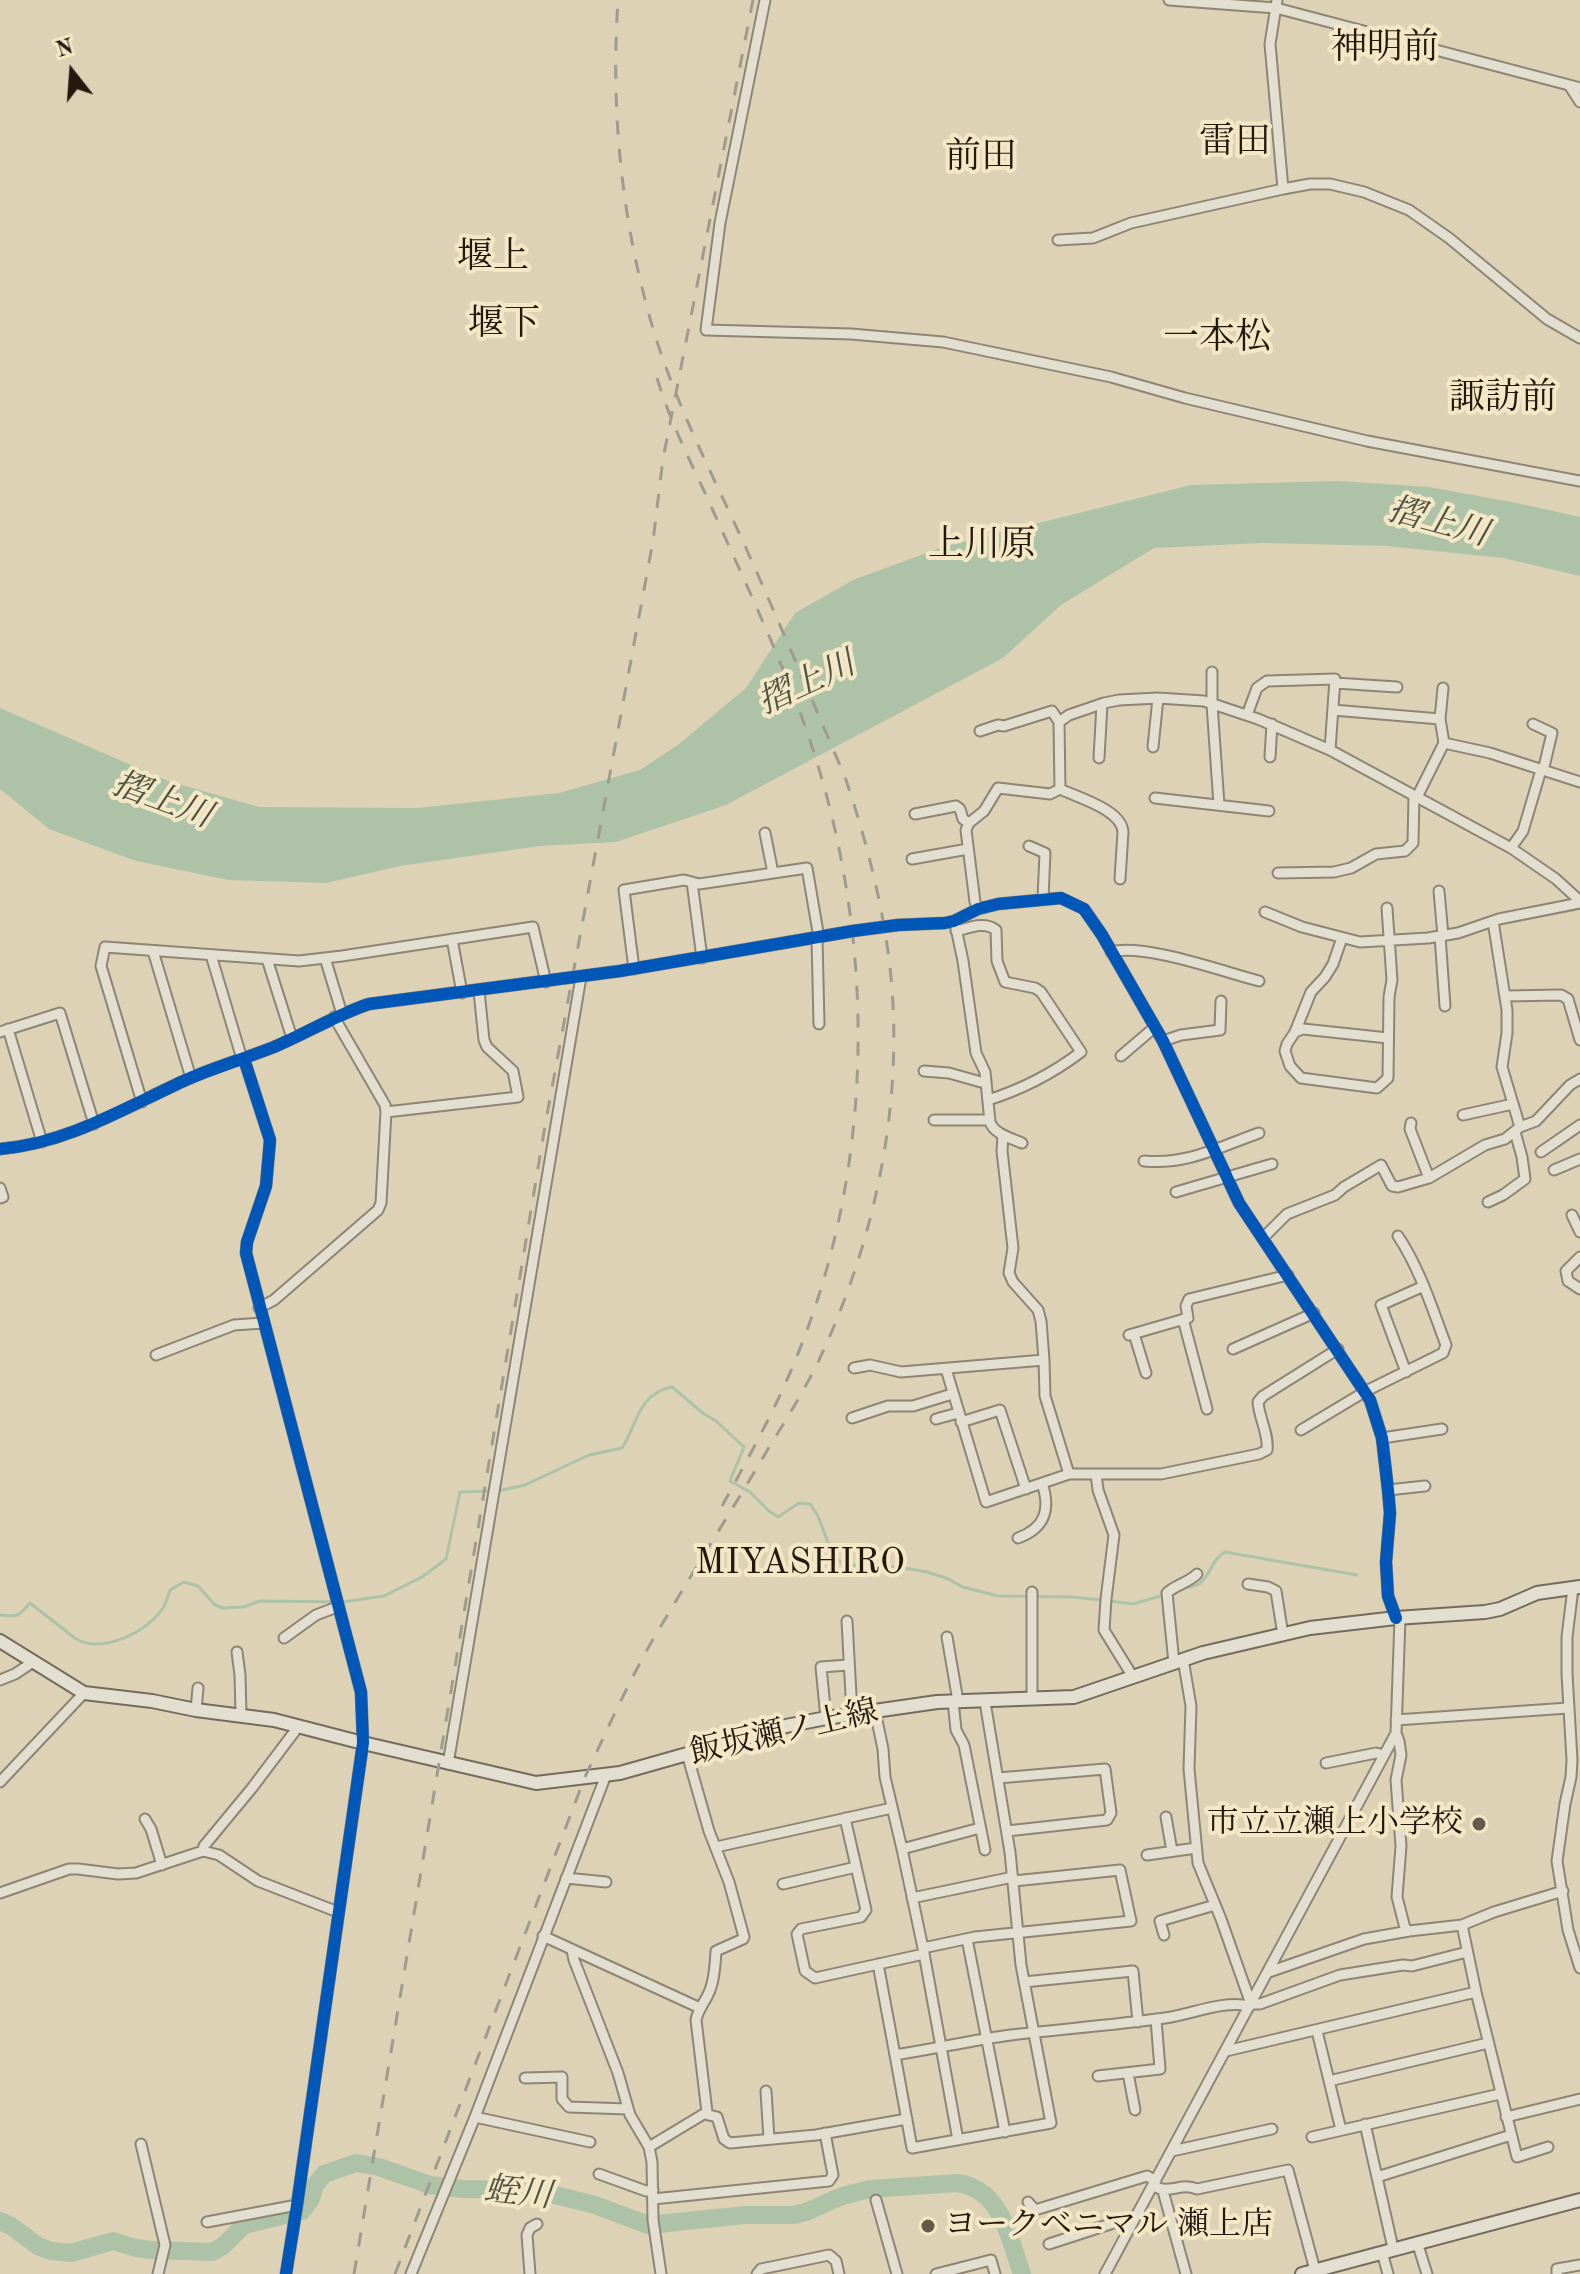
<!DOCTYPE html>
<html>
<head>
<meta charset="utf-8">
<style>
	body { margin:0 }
	#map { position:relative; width:1580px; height:2274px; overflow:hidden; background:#ddd2b6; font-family:"Old Standard TT",serif }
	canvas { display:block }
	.north { position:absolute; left:32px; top:32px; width:80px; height:80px; -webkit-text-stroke:6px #f3e7c6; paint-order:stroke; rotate:343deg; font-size:22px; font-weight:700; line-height:32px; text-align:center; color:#23190f }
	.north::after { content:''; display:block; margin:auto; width:28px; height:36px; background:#23190f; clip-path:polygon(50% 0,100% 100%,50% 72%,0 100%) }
</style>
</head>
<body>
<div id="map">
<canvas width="1580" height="2274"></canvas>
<div class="north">N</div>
</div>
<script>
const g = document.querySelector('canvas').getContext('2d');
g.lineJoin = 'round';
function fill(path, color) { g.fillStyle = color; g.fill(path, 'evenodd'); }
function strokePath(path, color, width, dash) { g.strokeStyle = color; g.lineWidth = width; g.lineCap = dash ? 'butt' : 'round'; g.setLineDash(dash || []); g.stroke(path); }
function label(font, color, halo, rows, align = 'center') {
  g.font = font + ' "Old Standard TT","Noto Serif JP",serif'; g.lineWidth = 8; g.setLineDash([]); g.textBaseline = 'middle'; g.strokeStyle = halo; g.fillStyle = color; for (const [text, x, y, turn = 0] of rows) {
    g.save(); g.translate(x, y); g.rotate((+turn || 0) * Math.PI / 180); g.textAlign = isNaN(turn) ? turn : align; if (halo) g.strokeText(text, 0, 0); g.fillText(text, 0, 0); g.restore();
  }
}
fill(new Path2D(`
	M1339,481L1429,487L1517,503L1580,517V576L1503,558L1387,546L1263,543L1154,548L1061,605L1003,658L726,805L616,842L540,846L400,866L326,883L229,880L136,861L49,829L0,789V708L168,781L259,807L417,808L559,793L640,770L679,744L746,688L795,613L853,580L943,547L1191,485Z`), '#aec2a8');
strokePath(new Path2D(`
	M498,1491L525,1485L589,1455L622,1448C637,1426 637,1394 672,1387L704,1414L716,1421L744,1447L730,1481L750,1492L769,1511L778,1517L799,1503L810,1504L818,1516L832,1553L841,1563L865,1567H899L927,1572L946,1578L963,1587L998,1596L1072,1597L1102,1600
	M1179,1590C1184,1588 1194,1587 1199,1584C1211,1575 1211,1560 1225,1552L1357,1575
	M1109,1601L1133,1604L1164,1595
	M0,1615C18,1617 18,1617 30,1603L76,1639C103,1654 147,1632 163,1608C166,1603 168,1596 170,1590L184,1582L198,1586L215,1605L223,1608L243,1607L260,1601L343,1602L384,1596L422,1577L446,1559L460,1492L490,1491`), '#aec2a8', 3);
strokePath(new Path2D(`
	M0,2221L11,2226L38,2246L51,2251L71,2253L113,2241L136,2248L151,2250L212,2252L223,2246L244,2225L302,2211L311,2199L315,2185L324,2174L356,2163L379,2167L430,2185L462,2189L529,2190L559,2196L595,2205L648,2225L745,2215H794L806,2212L842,2196L870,2189L957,2183C1002,2189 1009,2238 1022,2274`), '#aec2a8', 18);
const minor = new Path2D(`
	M765,0L720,223L706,330L851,334L943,342L1111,377L1185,398L1367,441L1580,481
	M1169,0L1276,8L1580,88
	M1277,0L1270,44L1283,189
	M1569,85L1580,102
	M1058,240L1093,238L1131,223L1283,189L1310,184H1330L1364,192L1409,210L1449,238L1547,319L1580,338
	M1212,672V704L1219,805
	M1335,683L1397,687
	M1333,710L1440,719
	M1247,715L1257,688L1267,681L1335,679L1330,750
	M1533,724L1552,733L1543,771
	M980,731L998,725L1004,726L1052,711L1059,722
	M1444,743L1490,753L1580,782
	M1153,747L1158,698
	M1270,757L1272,724
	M1099,758L1102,704
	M1417,797L1444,743L1440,719L1443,688
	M1155,798L1269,811
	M915,814L956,806L960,809L963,819L969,823
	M765,833L773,873
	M1029,846L1045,853L1043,898
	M1511,848L1523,831L1541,770
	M912,859L968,849
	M1278,873L1334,872L1351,868L1376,854L1405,851L1413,843L1414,795
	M1120,879L1123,832C1122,810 1079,798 1060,789L1059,722L1069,715L1104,703L1119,700L1158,698L1204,701L1258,719L1330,750L1511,848L1556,879L1580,901
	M692,882L702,958
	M1439,891L1443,936
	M978,909L975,902L966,830L969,823L984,811L998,788L1050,794L1060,789
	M1265,912L1302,927L1360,942L1428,938L1458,933L1499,919L1580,903
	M1493,921L1507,1010V1033L1502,1067L1520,1127
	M956,928L963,961L976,1053L985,1072L990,1122C994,1134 1011,1138 1022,1143
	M956,931C969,928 984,921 996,930L997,961L1005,982L1035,988L1041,992L1081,1052C1052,1074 1023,1089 988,1100
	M1440,936L1445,1006
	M817,938L819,1024
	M1342,938L1333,964L1325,977L1311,992L1295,1032L1287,1044L1285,1051L1290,1066L1301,1078L1377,1088L1388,1078L1389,997L1392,980L1387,908
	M452,939L462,993
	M153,951L191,1078
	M1111,952C1144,943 1224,972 1259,981
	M211,955L242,1059
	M325,958L342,1014
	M267,959L292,1038
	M634,969L624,890L684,880L699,884L807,868L819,938
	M1505,996L1561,995L1568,999L1580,1040
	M334,1017L385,1105L386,1112
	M8,1029L42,1142
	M0,1032L60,1013L94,1124
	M1295,1032L1303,1029L1388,1038
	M1163,1041L1181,1035L1220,1030L1221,1001
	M1121,1056L1155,1027
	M244,1059L270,1140L266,1186L247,1242L246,1253L361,1692L363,1743L297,2205L286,2274
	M924,1071L949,1073L981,1082L986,1081
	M142,1102L101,966L105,947L299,961L342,956L533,927L546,982
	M1463,1115L1513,1104
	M934,1120H989
	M1411,1123L1410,1129L1429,1178
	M1003,1135L1002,1151L1013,1248L1009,1273L1013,1282L1038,1310L1041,1321L1044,1360
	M0,1149C69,1143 126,1107 188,1079C216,1067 246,1058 274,1047C307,1033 336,1015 369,1004L620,971L853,931L898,925L945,923L954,921L978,909L998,904L1061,898L1084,909L1102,935L1163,1041L1239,1203L1370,1400L1382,1438L1388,1490L1390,1513L1386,1562L1388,1596L1396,1618
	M1541,1152L1580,1125
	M1144,1161C1188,1165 1219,1147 1259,1133
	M1554,1170L1580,1159
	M0,1188L3,1197L0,1198
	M1176,1192L1272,1164
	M1488,1202L1503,1195L1525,1179L1522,1157L1515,1132
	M1572,1215L1580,1232
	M1263,1238L1287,1214L1335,1195L1344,1187L1381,1165L1392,1186L1398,1187L1429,1178L1485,1145L1505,1139L1520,1127L1536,1121L1570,1085L1580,1079
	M1580,1257L1566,1271L1568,1281L1580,1289
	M259,1308L274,1300L378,1210L381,1203L386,1112L518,1097L513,1071L487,1047L484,1040L479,991
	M1183,1319L1207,1409
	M1134,1334L1146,1373
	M1129,1335L1188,1318L1186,1306L1189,1299L1288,1275
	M1233,1349L1314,1313
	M156,1355L234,1325L263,1323
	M854,1368L870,1365L901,1372L1044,1360L1045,1396L1069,1474
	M946,1369L986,1502L1069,1474H1161L1259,1454L1267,1450C1269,1434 1259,1418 1258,1402L1263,1396L1338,1349
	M1406,1372L1381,1305L1424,1286
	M852,1418L888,1406H913L952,1394
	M936,1419L958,1413
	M961,1422L1000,1410L1026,1489
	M1301,1430L1366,1391L1443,1353L1446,1345C1432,1308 1420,1269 1398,1236
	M1382,1438L1442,1429
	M1096,1474L1098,1490L1114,1535L1106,1599L1104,1630L1133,1677
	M1388,1490L1425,1486
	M1018,1538C1045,1528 1051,1510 1042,1483
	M1248,1584L1268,1587L1276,1591L1283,1635
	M1573,1588L1567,1637V1674L1572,1760L1571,1777L1565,1804L1557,1861L1568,1930L1580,1968
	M847,1621L852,1714
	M947,1637L958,1701
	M284,1638L316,1615L337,1607
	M237,1652L240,1675L241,1714
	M1183,1659L1191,1706L1189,1769L1198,1863L1221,1919L1251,2004H1260L1340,1975L1403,1965L1412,1966L1467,1952
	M1174,1663L1167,1593C1175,1585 1188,1583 1197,1574
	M0,1680L15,1674L33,1662
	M1032,1698V1592
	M953,1701L956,1730L964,1745L985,1850
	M985,1702L1010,1852L1021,1965L1051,2123L912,2148L895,2055C934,2049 973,2040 1011,2035C1063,2029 1114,2025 1165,2018C1193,2014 1222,2000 1250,2006
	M196,1710L198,1688
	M875,1711L883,1749L885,1777L902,1849
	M826,1718L821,1667L848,1665
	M1396,1720L1568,1708
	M1396,1733L1399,1741L1401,1755L1396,1780L1401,1846L1397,1897L1405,1928L1409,1931L1462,1925L1494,1912L1563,1891
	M1326,1763L1376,1753L1384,1755
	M448,1764L581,977
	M998,1778L1105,1769L1111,1813L1107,1820L1007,1831
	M0,1782L84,1693
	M1166,1817L1172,1851
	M845,1818L866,1910L861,1917L801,1929L797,1934L805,1971L815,1978L924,1954
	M145,1819L151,1829L162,1865
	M716,1847L892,1808
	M203,1851L204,1846L252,1788L298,1727
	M1147,1855L1196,1848
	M566,1878L606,1882
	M783,1884L856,1867
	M0,1893L69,1869H78L118,1874L136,1873L203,1851L219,1855L258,1881L338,1912
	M912,1898L1013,1877
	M1462,1925L1476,1992L1517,2157L1548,2147
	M1164,1935L1160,1921L1215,1905
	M543,1936L700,2008
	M967,1939L1005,2132
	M923,1948L975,1937L1131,1921L1120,1870L1014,1881
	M572,1950L574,1960L618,2073L630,2115L649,2147L652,2162L653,2220L661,2274
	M878,1964L895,2055
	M1269,1972L1364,1939L1409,1931
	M1024,1982L1133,1971L1138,2022
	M1317,2031L1341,2130
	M1226,2051L1476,1992
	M1128,2073L1135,2110
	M1098,2076L1160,2069L1156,2019
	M525,2078L562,2077V2099L569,2107L628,2109
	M1329,2081L1488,2043
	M766,2091L769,2139
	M705,2114L717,2117L724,2139L730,2143L816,2135L907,2119
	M475,2117L590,2142
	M1506,2117L1580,2099
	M1365,2124L1393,2248
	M1312,2137L1500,2094
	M958,2140L923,1948L902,1849L980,1828
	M141,2144L165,2245L158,2274
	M649,2147L707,2112L696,2020C698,2009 706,2001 710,1990C715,1978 715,1964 716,1951L743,1939L744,1937L729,1882L709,1831L687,1754
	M1172,2151L1272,2129
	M599,2174L646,2191L653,2190
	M1377,2177L1511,2135
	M1153,2186C1170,2195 1180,2182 1197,2189L1288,2170L1315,2270
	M1163,2191L1186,2274
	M653,2199L829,2181L833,2175L825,2133
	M876,2200L897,2274
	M1028,2202L1035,2210L1147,2176L1156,2181
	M207,2222L297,2205
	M1417,2242L1427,2274
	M1049,2244L1138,2215
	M1382,2252L1388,2274
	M411,2274L475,2117L606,1775
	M530,2274L527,2235L530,2228L537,2224
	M757,2274L761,2269L829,2255L836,2261L839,2274
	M936,2274L991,2260L995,2274
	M1105,2274L1396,1733L1400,1618
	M1557,2274V2269L1580,2265`);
const secondary = new Path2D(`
	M0,1641L84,1693L152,1701L196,1710L274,1720L363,1743L536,1783L620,1773L786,1726L826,1718L937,1702L1074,1697L1203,1653L1310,1628L1396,1618L1485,1612L1500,1609L1537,1593L1580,1587
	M1302,2274L1580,2200`);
strokePath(minor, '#8d8575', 13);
strokePath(secondary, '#736c5e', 16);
strokePath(minor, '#e3ded0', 9);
strokePath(secondary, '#e3ded0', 12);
strokePath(new Path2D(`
	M657,378C669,418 688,457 706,495C738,567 772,638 800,712C876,917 880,1152 797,1356C776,1409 748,1458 721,1508
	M354,2274L546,1120L653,541L663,459L753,0
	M395,2274L585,1777C608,1728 630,1678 658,1631C695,1568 734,1507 771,1444C788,1417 805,1389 819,1360C877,1237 906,1094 889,959C881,897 865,836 845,777C812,700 780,624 746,548C710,469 669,392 647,307C620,207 611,103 618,0`), '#a09b8f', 3, [14, 14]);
strokePath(new Path2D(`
	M244,1059L270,1140L266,1186L247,1242L246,1253L361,1692L363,1743L297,2205L286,2274
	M0,1149C69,1143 126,1107 188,1079C216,1067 246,1058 274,1047C307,1033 336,1015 369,1004L620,971L853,931L898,925L945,923L954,921L978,909L998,904L1061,898L1084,909L1102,935L1163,1041L1239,1203L1370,1400L1382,1438L1388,1490L1390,1513L1386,1562L1388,1596L1396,1618`), '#0057b8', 12);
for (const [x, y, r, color] of [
	[1479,1824,8,"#645a49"],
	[928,2226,8,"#645a49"]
]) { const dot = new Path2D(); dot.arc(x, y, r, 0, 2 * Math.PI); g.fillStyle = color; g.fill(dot); strokePath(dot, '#f3e7c6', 3); }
label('32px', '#23190f', '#f3e7c6', [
	["飯坂瀬ノ上線",784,1733,-13]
]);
label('32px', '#23190f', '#f3e7c6', [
	["市立立瀬上小学校",1463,1824],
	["ヨークベニマル 瀬上店",944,2226,"left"]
], 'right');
label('italic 34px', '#4d5242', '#f3e7c6', [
	["摺上川",1438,523,15],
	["摺上川",807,684,-25],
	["摺上川",162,801,20],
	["蛭川",518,2194,6]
]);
label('36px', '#23190f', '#f3e7c6', [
	["神明前",1385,49],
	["雷田",1235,143],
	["前田",981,158],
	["堰上",493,258],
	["堰下",504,325],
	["一本松",1217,339],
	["諏訪前",1503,399],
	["上川原",982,546],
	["MIYASHIRO",800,1564]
]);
</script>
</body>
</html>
